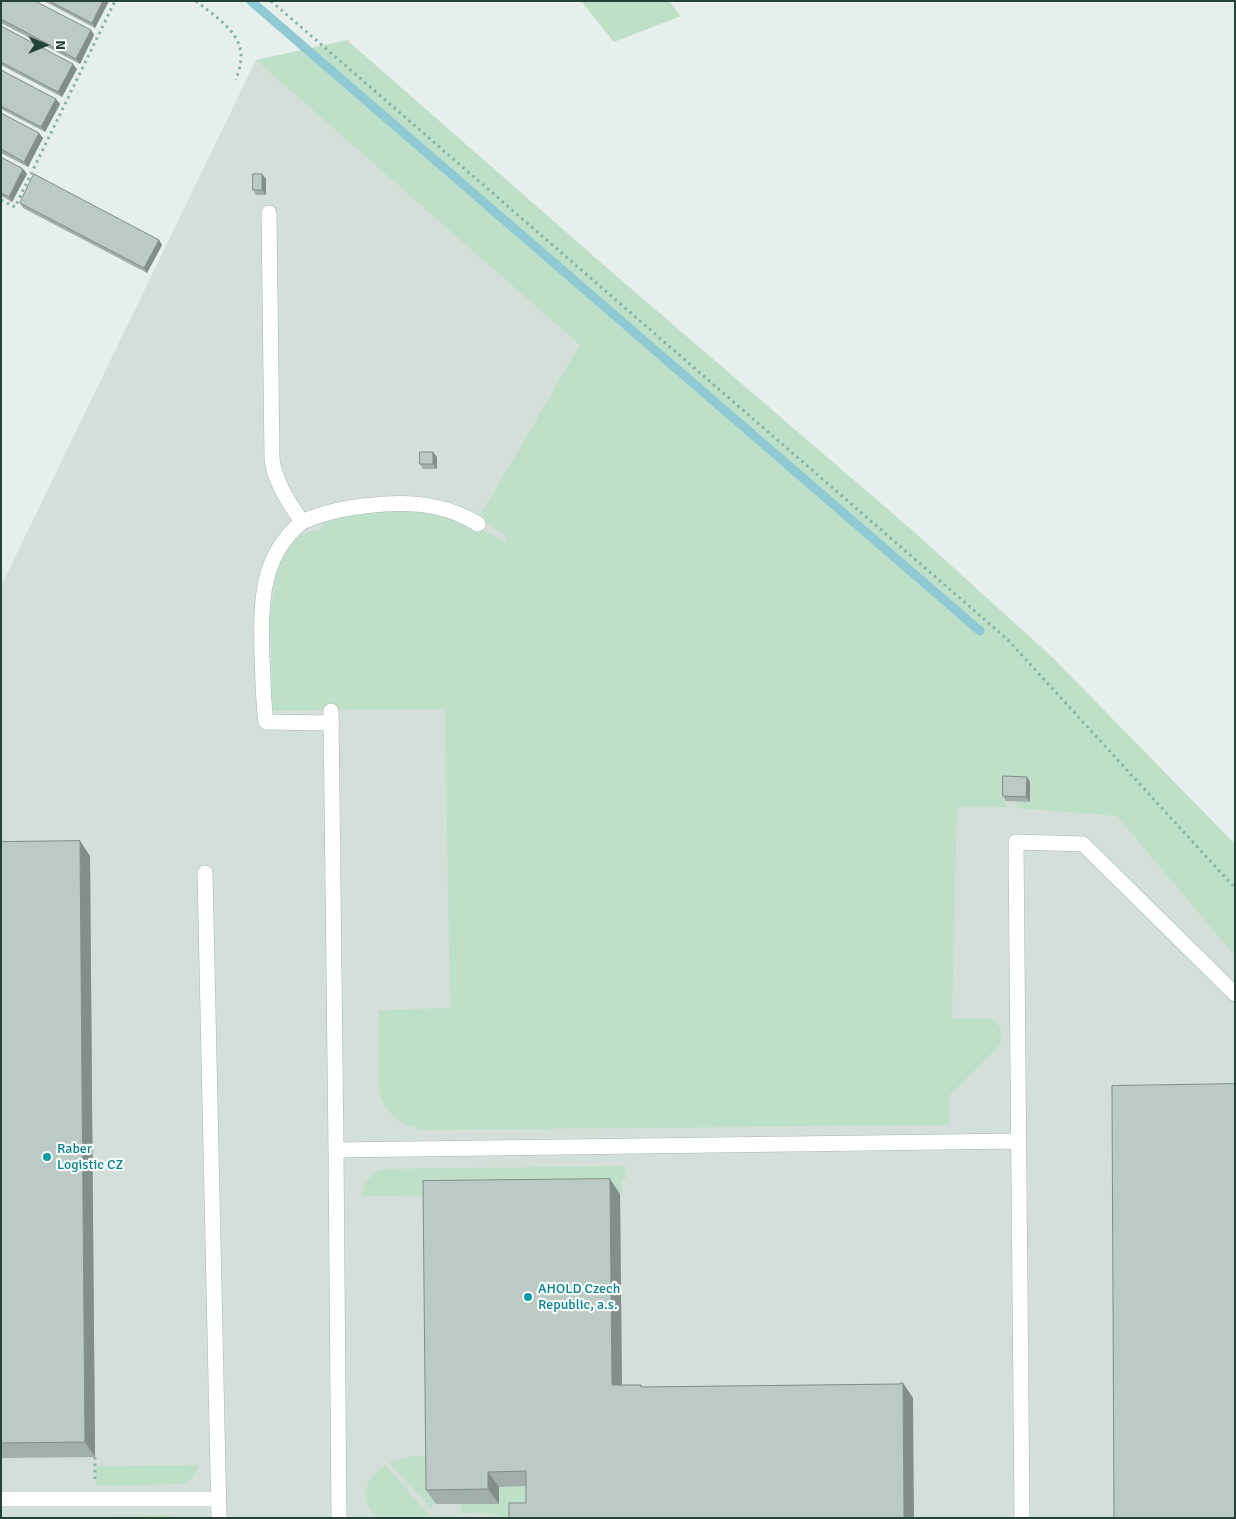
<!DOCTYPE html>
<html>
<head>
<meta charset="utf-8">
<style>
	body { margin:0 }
	#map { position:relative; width:1236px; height:1519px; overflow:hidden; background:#e6efeb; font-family:Signika,sans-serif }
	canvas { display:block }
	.frame { position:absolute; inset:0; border:2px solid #24423a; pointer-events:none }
	.north { position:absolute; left:20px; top:20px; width:50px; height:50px; -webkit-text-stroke:4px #f7fbf9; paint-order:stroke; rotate:90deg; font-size:14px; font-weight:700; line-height:20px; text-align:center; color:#24423a }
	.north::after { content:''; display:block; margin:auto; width:18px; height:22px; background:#24423a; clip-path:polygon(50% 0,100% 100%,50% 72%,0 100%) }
</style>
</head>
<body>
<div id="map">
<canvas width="1236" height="1519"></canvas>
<div class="frame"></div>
<div class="north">N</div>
</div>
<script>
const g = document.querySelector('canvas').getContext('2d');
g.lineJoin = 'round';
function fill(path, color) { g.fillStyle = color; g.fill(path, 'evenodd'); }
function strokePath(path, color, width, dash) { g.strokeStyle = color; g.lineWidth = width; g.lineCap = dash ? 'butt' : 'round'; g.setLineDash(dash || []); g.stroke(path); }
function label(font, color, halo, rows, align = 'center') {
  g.font = font + ' Signika,sans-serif'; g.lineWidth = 4.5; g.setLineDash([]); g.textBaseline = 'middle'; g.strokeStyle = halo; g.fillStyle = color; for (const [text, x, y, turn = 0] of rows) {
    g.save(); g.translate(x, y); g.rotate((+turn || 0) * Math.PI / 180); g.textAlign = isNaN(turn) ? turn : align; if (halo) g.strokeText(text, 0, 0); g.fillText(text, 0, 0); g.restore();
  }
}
fill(new Path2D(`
	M256,60L1128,796L1235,917V1518H1V586Z`), '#d4dfda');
fill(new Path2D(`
	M581,1H669L681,16L614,42Z
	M347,40L614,274L912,530L1052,657L1235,844V956L1117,816L1016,808L1017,801H1030H1006L1007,807H957L952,1018H987C1001,1021 1006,1036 998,1047L950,1095L949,1125L424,1130L409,1126L399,1121L387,1109L382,1101L379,1090V1010L450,1008L445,709L270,711L269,688H272L270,616L278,564L293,541L301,535L312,531H320L323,526L322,521C365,510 412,506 455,519C474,524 490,535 508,543L505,535L479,518L580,345L256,60Z
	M625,1166L626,1179H622V1194L362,1196C364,1182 370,1174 384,1169Z
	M411,1456H436V1504L432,1505V1510L389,1462Z
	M385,1464L431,1518H380L372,1512L366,1501V1489L368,1483L373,1476Z
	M199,1465L193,1477L183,1484L96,1486V1466Z
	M536,1486V1517H498L497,1514L460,1513L461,1504L499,1487Z
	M169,1515L185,1518H96V1516Z`), '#bfe0c8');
strokePath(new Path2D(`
	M251,1L980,631`), '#8ec9d4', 9);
const minor = new Path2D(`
	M269,213L272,459C275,483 289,502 302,522C259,557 261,606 262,657C263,678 263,700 266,722L332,723
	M302,522C336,506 399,499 435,507C451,510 465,516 478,524
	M331,711L336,1150
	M205,873L219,1518
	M1,1499H218
	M339,1518L336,1150L1019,1141
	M1022,1518L1016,842L1083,844L1235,994`);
strokePath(minor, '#a8b8b2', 16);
strokePath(new Path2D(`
	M196,1C213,15 242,32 241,57C241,65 238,73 236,80
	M271,1L1007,639L1235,888
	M1,200L15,207L115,1
	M95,1457V1479`), '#86b3a5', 3, [2.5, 4]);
strokePath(minor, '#fff', 15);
fill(new Path2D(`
	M1,1L91,30L94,35L80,64L1,23Z
	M44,1H109L95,28Z
	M1,26L77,69L62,97L1,65Z
	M1,70L60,104L45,132L1,109Z
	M1,113L39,133L43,138L28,167L1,153Z
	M1,157L23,169L27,174L12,202L1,196Z
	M262,174L266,179V195H256L253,190Z
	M20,203L159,240L162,245L147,273L23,208Z
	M437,457V469H423L420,464Z
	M1027,777L1030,782V802L1006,801L1003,796Z
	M80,841L90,856L95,1457L1,1458V842Z
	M620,1194L622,1385H641L642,1387L900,1384L903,1383L913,1398L526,1503V1486L499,1487V1504H436L426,1490Z`), '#a1aea9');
fill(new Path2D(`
	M103,1H109L95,28L92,23Z
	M91,30L94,35L80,64L76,59Z
	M73,64L77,69L62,97L58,92Z
	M56,99L60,104L45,132L41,127Z
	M39,133L43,138L28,167L24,162Z
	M23,169L27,174L12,202L9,197Z
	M262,174L266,179V195L262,190Z
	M159,240L162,245L147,273L144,268Z
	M433,452L437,457V469L433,464Z
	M1027,777L1030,782V802L1026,797Z
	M80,841L90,856L95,1457L85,1442Z
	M610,1179L620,1194L622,1400L612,1385Z
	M903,1383L913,1398L914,1518H904Z
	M488,1472L499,1487V1504L488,1489Z`), '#838d89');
const building = new Path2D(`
	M1,1H35L91,30L76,59L1,19Z
	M50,1H103L92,23Z
	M1,26L73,64L58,92L1,62Z
	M1,70L56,99L41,127L1,106Z
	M1,113L39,133L24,162L1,149Z
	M1,157L23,169L9,197L1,193Z
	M34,174L159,240L144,268L20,203Z
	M253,174H262V190H253Z
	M420,452H433V464H420Z
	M1003,776L1027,777L1026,797L1003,796Z
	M80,841L85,1442L1,1443V842Z
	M1235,1084V1518H1114L1112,1086Z
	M610,1179L612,1385H641V1387L900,1384V1383H903L904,1518H509V1503H526V1471L488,1472V1489L426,1490L423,1181Z`);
fill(building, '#bbcac4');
strokePath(building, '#838d89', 1);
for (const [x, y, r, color] of [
	[47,1157,5,"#0f9aa8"],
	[528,1297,5,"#0f9aa8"]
]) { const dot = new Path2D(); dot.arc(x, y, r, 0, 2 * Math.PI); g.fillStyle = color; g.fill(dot); strokePath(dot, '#f7fbf9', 2); }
label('14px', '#0d838f', '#f7fbf9', [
	["Raber",57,1149],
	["Logistic CZ",57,1165],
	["AHOLD Czech",538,1289],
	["Republic, a.s.",538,1305]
], 'left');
</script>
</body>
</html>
